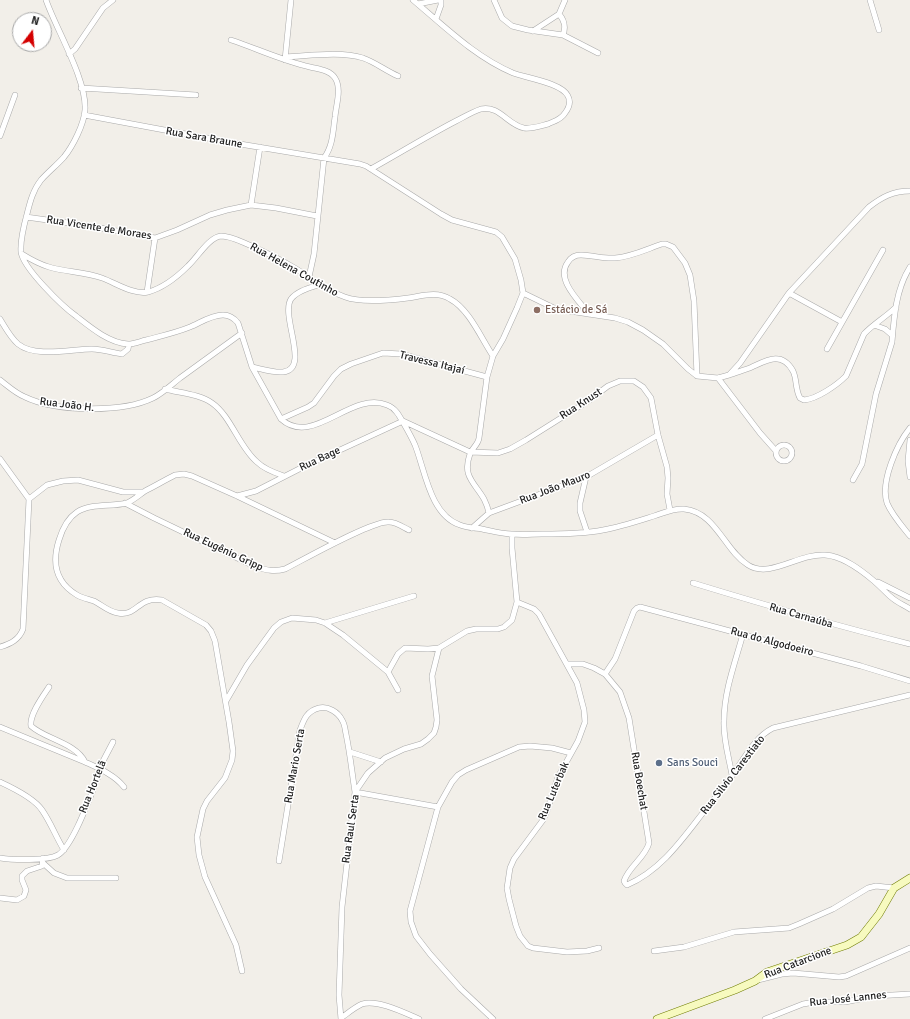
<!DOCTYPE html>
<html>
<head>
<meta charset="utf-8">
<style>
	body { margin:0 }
	#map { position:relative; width:910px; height:1019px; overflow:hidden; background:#f2efe9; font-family:Signika,sans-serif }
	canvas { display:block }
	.north { position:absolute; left:12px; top:12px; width:40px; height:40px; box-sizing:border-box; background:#fff; border:1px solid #a7a7a7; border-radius:50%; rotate:16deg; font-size:11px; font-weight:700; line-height:16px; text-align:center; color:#222 }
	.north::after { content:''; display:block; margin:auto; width:14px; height:18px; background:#d40000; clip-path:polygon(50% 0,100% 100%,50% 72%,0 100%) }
</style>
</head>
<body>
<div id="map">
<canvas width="910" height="1019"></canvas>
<div class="north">N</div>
</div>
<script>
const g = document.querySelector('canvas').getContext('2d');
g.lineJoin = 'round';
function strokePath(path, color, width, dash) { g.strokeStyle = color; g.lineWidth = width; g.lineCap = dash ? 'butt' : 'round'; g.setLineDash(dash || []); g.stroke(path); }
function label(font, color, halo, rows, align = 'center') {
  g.font = font + ' Signika,sans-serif'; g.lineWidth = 3; g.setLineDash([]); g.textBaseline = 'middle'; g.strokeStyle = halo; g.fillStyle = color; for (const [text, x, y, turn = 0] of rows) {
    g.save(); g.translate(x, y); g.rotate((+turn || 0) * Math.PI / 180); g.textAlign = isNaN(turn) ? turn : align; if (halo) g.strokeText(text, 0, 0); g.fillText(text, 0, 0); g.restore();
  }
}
const street = new Path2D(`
	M46,0C56,29 87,80 85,110C84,124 73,146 64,157C57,165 48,172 41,180C33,190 30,202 27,214C24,225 20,240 21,252C23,268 62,306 76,316C90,327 109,343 128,344C134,344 141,341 146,340C161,336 175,333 190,327C200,323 211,315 223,315C230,315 234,318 238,323L252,367L281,419C313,448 351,390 387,405C396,408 400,417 404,424C408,431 412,438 415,445C425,470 430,515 460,525C467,528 475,528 482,529C492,531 502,534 512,534C522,535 532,534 542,534C562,534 583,534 603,530C620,527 638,521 654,516C664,513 673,508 684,509C716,512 724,550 748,565C770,579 799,553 825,555C843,556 861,570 874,581C880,586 885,592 891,597C896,602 904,605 910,609
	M494,0L502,18L512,26L528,30L563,35L598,53
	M870,0L879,30
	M418,4L438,0
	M436,19L441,5V0
	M533,31L559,14
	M563,35C566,27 565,21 559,14L565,0
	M231,40C258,49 283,61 310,67C318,69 330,70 335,78C342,89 336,105 335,117C333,131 333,146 324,158L314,254L309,277
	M69,54L75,49L103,8L113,0
	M285,57C309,56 340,51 363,58C375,62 386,71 398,76
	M285,60L291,0
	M81,88L196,95
	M84,115L234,143L360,164L366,166L441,214L452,220L496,232L502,237L515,259L521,280L523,293L517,308L503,339L493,356L487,377L479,438C478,445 472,448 470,454C462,476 474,482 484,499C486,503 488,508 489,513
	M0,136L15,95
	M371,169C400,153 427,136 456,121C464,117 472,112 481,109C499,105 508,125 524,128C532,129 540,126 548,124C554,121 561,120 565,113C569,108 571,102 568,96C562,83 526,78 513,73C475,57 444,26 413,0
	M251,205L276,208L317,216
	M26,217L90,226L155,238L177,230L210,215L227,210L251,205L260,147
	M22,254C30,259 39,264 49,267C66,272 85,272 102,278C116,283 133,295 148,292C163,288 177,277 188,266C197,258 209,237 221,236C230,236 240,241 247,244C263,251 278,258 293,267C312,278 324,290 345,297C361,303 392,300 408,298C423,296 436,291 450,299C469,309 481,338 493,356
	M147,292L155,238
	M523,293L556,309L615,318L628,322L643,330L663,344L688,369L697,376L718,378L729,375L740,363L789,293L869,207C882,197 893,191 910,191
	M789,293L842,322
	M589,314C579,301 555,279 568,262C571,257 576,255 581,255C593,255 603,259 615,258C631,257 647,249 662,244H666L673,247L685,263L690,275L694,301L697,376
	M0,319C5,327 10,337 18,344C35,358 72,349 92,349C103,349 112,353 122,354L128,349L129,344
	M874,325L885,329L892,335
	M827,349L883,250
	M252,367C262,369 273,373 283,372C311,369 280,316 291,299C297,291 309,288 318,285
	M729,375C737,372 745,370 752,367C767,360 782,351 793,371C797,379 795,389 800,398L804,400C817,399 837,385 846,376L864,334C873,324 886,317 896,307
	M718,378L760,433L776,451
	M0,380C8,386 15,393 25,397C56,412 122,413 153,398C163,393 171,385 180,378C201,363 221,348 242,333
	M165,389C180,393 199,394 212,403C231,416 239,447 257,462C264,469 275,473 284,476
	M281,419L308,407L314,403L334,376L341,369L351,364L383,353L401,354L487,377
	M403,421L470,452L498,453L510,449L526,440L588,401L608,386L620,381H634L643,387L651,398L658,435L667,467L668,478L667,494L670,510
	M910,428C897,444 880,482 887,503C892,515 902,526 910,536
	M910,440L908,461L910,477
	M776 453a8 8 0 1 1 16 0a8 8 0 1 1-16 0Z
	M0,459L29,499
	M586,477L580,503V511L587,532
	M853,480L862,464L876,394L892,342C894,317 896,289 910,267
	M237,496L256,491L303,467L403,421
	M29,499L47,485L63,481L78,480L123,492H143
	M125,503L154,518L256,567C266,570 274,572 285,569C303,560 373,520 389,522C396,522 403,527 409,530
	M472,528L489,513L586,477L658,435
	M878,582L910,598
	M693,583C765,605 837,626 910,644
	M517,602L534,609L539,614L577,683L584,710L585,722L578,741L558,777L547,811L543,820L514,859L510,868L507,888L509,899L516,926L520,936L528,946L533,948L567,952L587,951L599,948
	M325,623L414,596
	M0,647C10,644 19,640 23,629L29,499
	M567,664H583L594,668L605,674L620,692L629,718L649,843C645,858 629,866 624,881L625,883L627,885C660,871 681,841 702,814C712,801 724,787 734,773C745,757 755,737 773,728L910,695
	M388,672L398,654L405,648L428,649L439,648
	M605,674L615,659L634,611L637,608L640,607L861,666L910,681
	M226,701L247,665L274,628L281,622L292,618L316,620L325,623L343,635L388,672L398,690
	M0,727L85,762C76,743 45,739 31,726C29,715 43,696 49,687
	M350,752L381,762
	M85,762C98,768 115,775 124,787
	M732,775C729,758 723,739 724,721C724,691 735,663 743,634
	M0,782C13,788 34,798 42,810C51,823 56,837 64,850
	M355,792L438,807
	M0,858C13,860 47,861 58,855C74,845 92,791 100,772L102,763L113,742
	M279,861L300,730C304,719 307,711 319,708C328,706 338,712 342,720C345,724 345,730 346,734C350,753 352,773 355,792
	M43,863L54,873L67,878H116
	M0,898L17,900L24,896L26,890L22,880V876L27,871L42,866L43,858
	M654,951L684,947L734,932L789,928L799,924L833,909L868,888L876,886L894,888
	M242,971L236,945L205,877L199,855L197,837L203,809L207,801L225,778L232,760L233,751L229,722L215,641L211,631L206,625L162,600C138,596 137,617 118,613C109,612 102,605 94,601C88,599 82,598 77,595C55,582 52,562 59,540C62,530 68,518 77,512C91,503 111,507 127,503C134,500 139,495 145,491C155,486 165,480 175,475L184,474L192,476L237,496L335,543
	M758,980L782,974L793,973L839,977L846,976L910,948
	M341,1018C348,1013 355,1007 362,1004C377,999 405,1013 419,1019
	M341,1019L339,995L342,907L355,792L368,773L385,758L404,749L421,744L428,739L434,733L436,727L437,720L432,676L439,648L467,631L476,629H498L504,627L512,620L517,602L512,548V534
	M493,1019L461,989L430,954L416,936L411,922L410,911L438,807L452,782L458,775L466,770L519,747L530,746L552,748L571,753
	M765,1019L803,1004L815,1002H845L875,996L910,994`);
const secondary = new Path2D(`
	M657,1019L735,990L755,981L767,972L847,945L861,937L879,914L894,888L910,878`);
strokePath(street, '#a9a9a9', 6);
strokePath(secondary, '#707d05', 8);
strokePath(street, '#fff', 5);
strokePath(secondary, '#f7fabf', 7);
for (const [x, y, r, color] of [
	[537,310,4,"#8d6e63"],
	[659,763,4,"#5c6f8a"]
]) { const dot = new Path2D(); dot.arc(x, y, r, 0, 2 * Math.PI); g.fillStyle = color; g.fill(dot); strokePath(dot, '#fff', 1.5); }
label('11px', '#222', '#fff', [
	["Rua Sara Braune",204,138,10],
	["Rua Vicente de Moraes",99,228,9],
	["Rua Helena Coutinho",294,270,29],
	["Travessa Itajaí",432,363,14],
	["Rua Knust",581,404,-33],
	["Rua João H.",67,405,7],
	["Rua Bage",320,459,-25],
	["Rua João Mauro",555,488,-21],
	["Rua Eugênio Gripp",223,550,25],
	["Rua Carnaúba",801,616,16],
	["Rua do Algodoeiro",772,642,15],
	["Rua Mario Serta",295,766,-80],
	["Rua Silvio Carestiato",733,775,-52],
	["Rua Boechat",639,781,81],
	["Rua Hortelã",93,787,-68],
	["Rua Luterbak",554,791,-67],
	["Rua Raul Serta",351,829,-82],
	["Rua Catarcione",798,963,-21],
	["Rua José Lannes",848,999,-6]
]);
label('11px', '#785e54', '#fff', [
	["Estácio de Sá",545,310]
], 'left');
label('11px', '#4e5e75', '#fff', [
	["Sans Souci",667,763]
], 'left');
</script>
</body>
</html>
